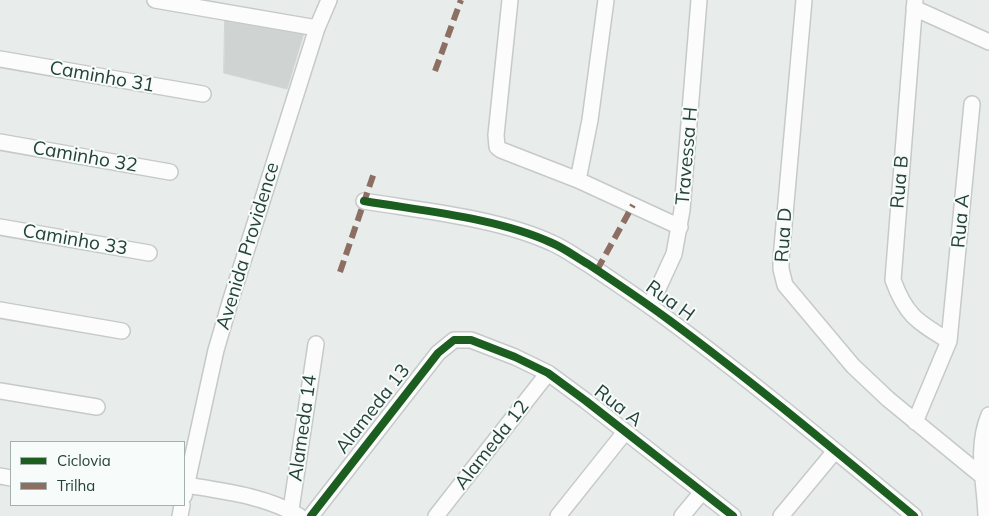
<!DOCTYPE html>
<html>
<head>
<meta charset="utf-8">
<style>
	body { margin:0 }
	#map { position:relative; width:989px; height:516px; overflow:hidden; background:#e8edeb; font-family:Mulish,sans-serif }
	canvas { display:block }
	.legend { position:absolute; left:10px; top:441px; width:175px; height:65px; box-sizing:border-box; background:#f7fbf9; border:1px solid #a3b1ad; margin:0; padding:6px 9px; list-style:none; font-size:15px; color:#24423a }
	.legend li { display:flex; align-items:center; gap:10px; height:25px }
	.legend b { width:25px; border:1px solid #a3b1ad }
</style>
</head>
<body>
<div id="map">
<canvas width="989" height="516"></canvas>
<ul class="legend">
<li><b style="height:6px;background:#1b5e20"></b>Ciclovia</li>
<li><b style="height:6px;background:#8d6e63"></b>Trilha</li>
</ul>
</div>
<script>
const g = document.querySelector('canvas').getContext('2d');
g.lineJoin = 'round';
function fill(path, color) { g.fillStyle = color; g.fill(path, 'evenodd'); }
function strokePath(path, color, width, dash) { g.strokeStyle = color; g.lineWidth = width; g.lineCap = dash ? 'butt' : 'round'; g.setLineDash(dash || []); g.stroke(path); }
function label(font, color, halo, rows, align = 'center') {
  g.font = font + ' Mulish,sans-serif'; g.lineWidth = 4; g.setLineDash([]); g.textBaseline = 'middle'; g.strokeStyle = halo; g.fillStyle = color; for (const [text, x, y, turn = 0] of rows) {
    g.save(); g.translate(x, y); g.rotate((+turn || 0) * Math.PI / 180); g.textAlign = isNaN(turn) ? turn : align; if (halo) g.strokeText(text, 0, 0); g.fillText(text, 0, 0); g.restore();
  }
}
const building = new Path2D(`
	M225,20L304,33L287,89L224,73Z`);
fill(building, '#cfd4d2');
strokePath(building, '#d1d6d4', 1);
const minor = new Path2D(`
	M155,0L317,28
	M510,0L496,135L497,147L501,150L578,180L680,227
	M804,0L781,259V269L785,285L853,366L888,399L982,476
	M915,0L893,280C906,316 918,322 949,341
	M914,8L989,42
	M0,59L203,94
	M0,142L170,172
	M578,180L590,120L606,0
	M364,201C423,211 498,218 552,243C564,248 576,257 588,264C615,282 642,300 669,320C753,382 833,449 914,516
	M0,227L149,253
	M650,306L674,254L682,210L699,0
	M0,310L122,331
	M0,391L97,407
	M915,422L949,341L972,104
	M0,476L11,478
	M186,485C223,491 266,496 299,516
	M184,496L216,350L231,299L317,28L329,0
	M180,516L182,505
	M290,516L316,344
	M311,516L438,353L454,340H471L515,357L548,373L586,401L733,516
	M436,516L548,373
	M558,516L625,432
	M682,516L702,492
	M781,516L835,451
	M986,516C985,481 975,449 989,415`);
strokePath(minor, '#c5cac8', 18);
strokePath(minor, '#fcfcfc', 15);
strokePath(new Path2D(`
	M435,71L461,0
	M597,270L633,205
	M340,272L375,170`), '#8d6e63', 6, [12, 6]);
strokePath(new Path2D(`
	M364,201C423,211 498,218 552,243C564,248 576,257 588,264C615,282 642,300 669,320C753,382 833,449 914,516
	M311,516L438,353L454,340H471L515,357L548,373L586,401L733,516`), '#1b5e20', 8);
label('19px', '#24423a', '#f7fbf9', [
	["Caminho 31",102,77,10],
	["Travessa H",687,156,-85],
	["Caminho 32",85,157,10],
	["Rua B",900,182,-85],
	["Rua A",961,221,-85],
	["Rua D",784,235,-86],
	["Caminho 33",75,240,10],
	["Avenida Providence",248,246,-73],
	["Rua H",670,301,36],
	["Rua A",618,406,38],
	["Alameda 13",373,409,-52],
	["Alameda 14",303,428,-82],
	["Alameda 12",492,445,-52]
]);
</script>
</body>
</html>
